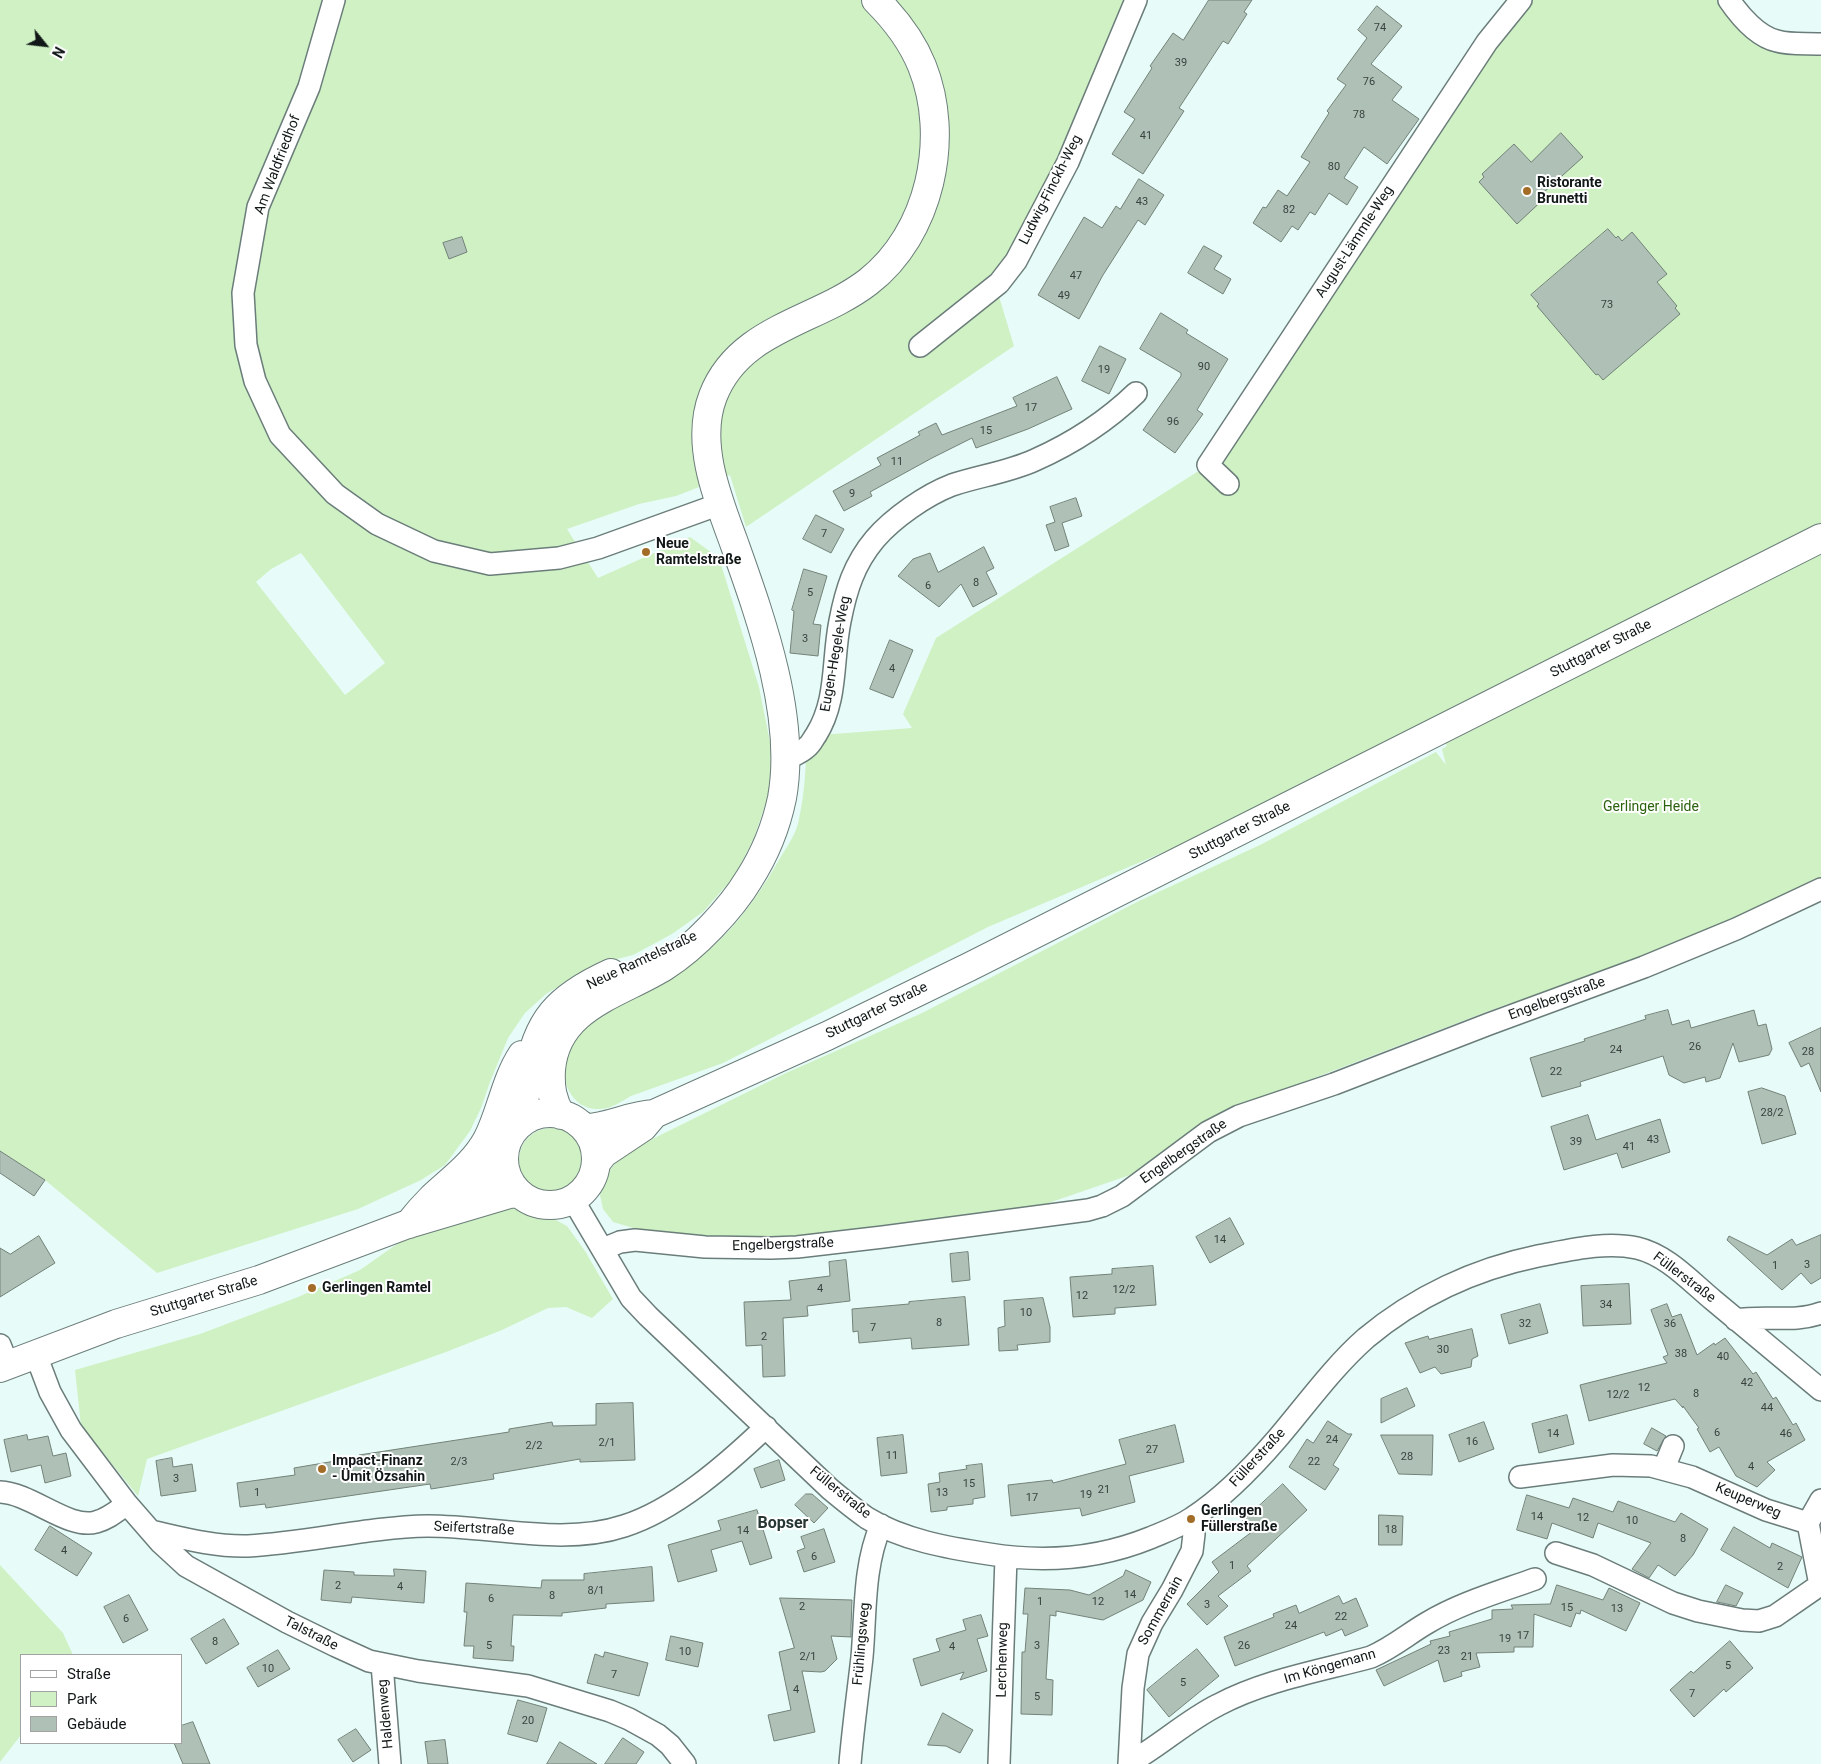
<!DOCTYPE html>
<html>
<head>
<meta charset="utf-8">
<style>
	body { margin:0 }
	#map { position:relative; width:1821px; height:1764px; overflow:hidden; background:#e7fcf8; font-family:Roboto,sans-serif }
	canvas { display:block }
	.legend { position:absolute; left:20px; top:1654px; width:162px; height:90px; box-sizing:border-box; background:#fff; border:1px solid #a0a3a2; margin:0; padding:6px 9px; list-style:none; font-size:15px; color:#111817 }
	.legend li { display:flex; align-items:center; gap:10px; height:25px }
	.legend b { width:25px; border:1px solid #a0a3a2 }
	.north { position:absolute; left:20px; top:20px; width:50px; height:50px; -webkit-text-stroke:4px #fff; paint-order:stroke; rotate:119deg; font-size:14px; font-weight:700; line-height:20px; text-align:center; color:#111817 }
	.north::after { content:''; display:block; margin:auto; width:18px; height:22px; background:#111817; clip-path:polygon(50% 0,100% 100%,50% 72%,0 100%) }
</style>
</head>
<body>
<div id="map">
<canvas width="1821" height="1764"></canvas>
<ul class="legend">
<li><b style="height:6px;background:#fff"></b>Straße</li>
<li><b style="height:14px;background:#cff1c4"></b>Park</li>
<li><b style="height:14px;background:#afc0b6"></b>Gebäude</li>
</ul>
<div class="north">N</div>
</div>
<script>
const g = document.querySelector('canvas').getContext('2d');
g.lineJoin = 'round';
function fill(path, color) { g.fillStyle = color; g.fill(path, 'evenodd'); }
function strokePath(path, color, width, dash) { g.strokeStyle = color; g.lineWidth = width; g.lineCap = dash ? 'butt' : 'round'; g.setLineDash(dash || []); g.stroke(path); }
function label(font, color, halo, rows, align = 'center') {
  g.font = font + ' Roboto,sans-serif'; g.lineWidth = 4; g.setLineDash([]); g.textBaseline = 'middle'; g.strokeStyle = halo; g.fillStyle = color; for (const [text, x, y, turn = 0] of rows) {
    g.save(); g.translate(x, y); g.rotate((+turn || 0) * Math.PI / 180); g.textAlign = isNaN(turn) ? turn : align; if (halo) g.strokeText(text, 0, 0); g.fillText(text, 0, 0); g.restore();
  }
}
fill(new Path2D(`
	M0,0H1126L1061,163L994,280L1014,346L746,527L730,475L676,496L639,504L567,529L598,578L690,537L719,558L759,687L770,742L772,764L770,791L754,838L744,858L732,879L703,912L672,934L633,955L594,965L546,994L525,1013L508,1038L490,1082L481,1108L470,1131L445,1165L421,1180L358,1209L157,1273L45,1180L0,1151ZM301,553L385,663L345,695L256,582L271,569Z
	M1521,0H1729L1757,32L1821,44V524L1314,788L988,927L723,1063L631,1096C622,1101 611,1109 600,1109C572,1111 558,1079 566,1055C568,1048 575,1038 579,1032C593,1014 644,990 665,978C675,972 685,967 695,961C731,935 757,898 779,860C786,848 797,833 799,819C805,792 806,764 807,736L912,728L903,714L936,638L1208,465Z
	M1821,551V889L1510,1012L1508,1004L1486,1012L1210,1118L1130,1175L1034,1208L837,1238L744,1240L651,1233L613,1222L603,1209L600,1195L608,1172L624,1153L786,1073L922,1013L1139,901L1262,844L1436,752L1446,765L1442,749L1447,746L1444,741Z
	M519 1160a32 32 0 1 1 64 0a32 32 0 1 1-64 0Z
	M509,1205L522,1207L534,1213L552,1218L567,1226L585,1251L613,1299L592,1318L566,1307L548,1308L502,1330L446,1352L147,1459L138,1496L81,1426L75,1370L200,1334L298,1297L360,1270L404,1239Z
	M0,1565L63,1633L73,1655H21V1735L0,1762Z`), '#cff1c4');
const building = new Path2D(`
	M1209,0H1252L1244,12L1247,14L1228,44L1223,41L1179,108L1184,111L1143,174L1112,154L1135,119L1124,112L1152,68L1150,66L1173,33L1183,40Z
	M1377,6L1402,26L1371,64L1402,87L1392,100L1419,119L1387,164L1364,147L1344,178L1358,187L1347,205L1329,193L1315,215L1310,212L1298,230L1292,226L1281,242L1253,223L1263,207L1266,208L1278,190L1287,196L1310,162L1301,157L1329,113L1327,111L1346,85L1337,79L1367,38L1358,30Z
	M1561,133L1583,157L1543,193L1547,196L1517,224L1479,182L1484,177L1482,174L1514,144L1531,162Z
	M1139,179L1164,195L1145,225L1138,220L1103,275L1079,319L1038,295L1084,217L1102,228L1116,206L1120,209Z
	M1608,229L1616,238L1618,236L1622,241L1632,232L1667,274L1657,282L1677,306L1675,308L1680,314L1603,380L1598,374L1596,375L1537,306L1539,304L1531,295Z
	M462,237L467,252L449,259L443,243Z
	M1204,246L1222,256L1214,269L1231,279L1223,294L1188,273Z
	M1161,313L1188,330L1186,333L1228,359L1197,410L1203,414L1175,453L1143,430L1181,376V373L1140,349Z
	M1100,346L1126,359L1109,394L1082,381Z
	M1057,377L1072,409L1028,429L976,448L972,438L932,458L870,492L872,496L844,511L833,491L881,465L877,458L920,435L918,432L936,423L942,435L1017,406L1013,398Z
	M1076,498L1082,516L1062,523L1069,546L1055,551L1046,525L1055,522L1050,507Z
	M816,515L844,529L831,553L803,539Z
	M984,547L994,568L986,572L997,594L973,607L961,584L939,607L898,576L913,559L930,553L938,572Z
	M804,569L827,576L813,624L821,625L818,656L790,653L794,611L792,610Z
	M890,640L913,650L893,698L870,689Z
	M1668,1010L1672,1025L1689,1020L1691,1028L1754,1010L1758,1026L1766,1024L1772,1049L1769,1055L1739,1062L1733,1043L1720,1078L1706,1082L1705,1077L1684,1083L1669,1075L1663,1056L1580,1082L1581,1086L1542,1097L1530,1058L1585,1041L1584,1039L1646,1019L1645,1016Z
	M1821,1028V1092L1809,1063L1801,1067L1789,1043Z
	M1762,1088L1785,1096L1796,1134L1762,1144L1748,1092Z
	M1588,1115L1596,1140L1660,1119L1670,1152L1622,1168L1617,1153L1564,1170L1551,1127Z
	M0,1151L45,1180L34,1196L0,1173Z
	M1230,1218L1244,1244L1210,1263L1196,1237Z
	M1821,1235V1278L1811,1284L1801,1273L1782,1290L1727,1240L1729,1236L1767,1255L1792,1239L1796,1245Z
	M39,1236L55,1263L0,1297V1248L10,1254Z
	M968,1252L970,1280L952,1282L950,1254Z
	M846,1260L850,1301L807,1306L808,1316L783,1318L785,1376L763,1377L762,1345L746,1346L744,1302L791,1300L789,1281L830,1276L829,1262Z
	M1153,1266L1156,1305L1115,1308V1314L1073,1317L1070,1277L1112,1274V1269Z
	M1629,1284L1631,1324L1583,1326L1581,1286Z
	M965,1297L969,1345L912,1349L911,1338L859,1343L858,1331L853,1332L852,1309L909,1304V1302Z
	M1043,1298L1050,1327V1342L1017,1345L1018,1350L999,1351L998,1328L1005,1326L1004,1301Z
	M1540,1304L1548,1333L1509,1344L1501,1315Z
	M1667,1304L1672,1317L1681,1314L1697,1355L1714,1343L1715,1345L1725,1338L1753,1374L1756,1372L1773,1399L1776,1397L1793,1425L1796,1423L1805,1440L1767,1462L1775,1470L1757,1487L1736,1476L1719,1447L1710,1452L1697,1429L1699,1428L1683,1406V1408L1675,1399L1589,1421L1580,1385L1667,1363L1663,1357L1668,1355L1651,1310Z
	M1472,1329L1478,1356L1472,1359L1471,1367L1441,1374L1435,1367L1420,1373L1405,1343L1428,1336L1429,1339Z
	M1407,1388L1415,1406L1381,1423V1399Z
	M633,1403L635,1460L580,1462V1459L493,1474L494,1479L431,1489L430,1484L266,1508L265,1504L240,1507L237,1483L295,1475L294,1468L359,1457V1455L509,1432V1429L552,1422L553,1426L596,1425V1404Z
	M1567,1415L1574,1444L1539,1453L1532,1424Z
	M1328,1421L1348,1434H1352L1333,1465L1339,1469L1325,1490L1289,1467L1307,1439L1313,1443Z
	M1484,1422L1494,1449L1459,1462L1449,1435Z
	M1175,1425L1184,1462L1129,1476L1135,1502L1082,1516L1080,1508L1011,1516L1008,1485L1052,1480L1053,1483L1126,1464L1119,1440Z
	M1652,1428L1666,1436L1657,1451L1644,1444Z
	M27,1435L28,1440L48,1436L53,1456L66,1453L71,1476L45,1483L41,1465L11,1472L4,1440Z
	M903,1435L907,1473L881,1476L877,1438Z
	M1381,1435H1433L1432,1475L1399,1474Z
	M172,1458L173,1467L192,1464L196,1491L161,1496L156,1461Z
	M779,1460L785,1480L761,1488L754,1469Z
	M982,1464L985,1497L973,1499V1504L947,1507V1510L931,1512L928,1484L940,1482L939,1473L967,1469L966,1466Z
	M1283,1484L1307,1510L1247,1566L1251,1571L1218,1596L1228,1606L1207,1625L1187,1604L1219,1572L1212,1562L1253,1531L1243,1521Z
	M806,1494H812L828,1508L814,1523L795,1505Z
	M1527,1495L1569,1508L1573,1498L1613,1512L1618,1501L1675,1522L1681,1513L1708,1529L1693,1555L1675,1576L1658,1565L1649,1578L1632,1569L1651,1543L1598,1523L1593,1538L1552,1523L1547,1539L1517,1530Z
	M757,1510L772,1558L750,1565L742,1541L711,1550L717,1571L678,1582L668,1545L721,1530L718,1521Z
	M1379,1515L1403,1516L1402,1545H1379Z
	M50,1526L92,1553L77,1576L35,1550Z
	M1734,1527L1770,1548L1772,1543L1802,1557L1788,1588L1721,1550Z
	M824,1529L835,1562L804,1572L797,1551L805,1548L801,1537Z
	M652,1567L654,1601L606,1604V1608L562,1613V1616L513,1615L511,1646H514L513,1661L473,1658L474,1646H464L467,1612H464L466,1583L541,1588L542,1580H584V1574Z
	M394,1569L426,1571L424,1603L352,1597L351,1603L321,1600L324,1570L354,1572V1575L394,1576Z
	M1126,1570L1151,1582L1143,1600L1103,1620L1056,1611V1616L1050,1615L1046,1679L1053,1680L1052,1715L1021,1714L1022,1652H1025L1028,1614H1023L1025,1588L1070,1590L1089,1595L1123,1576Z
	M1557,1585L1603,1600L1609,1588L1640,1603L1626,1631L1581,1610L1580,1614L1576,1613L1571,1627L1534,1614L1533,1647H1514V1652L1476,1653L1480,1667L1461,1672L1462,1676L1444,1682L1438,1660L1384,1686L1376,1670L1431,1644L1430,1641L1450,1636L1449,1632L1492,1619V1610L1513,1609L1511,1605L1550,1604Z
	M1726,1585L1743,1593L1736,1606L1717,1602Z
	M129,1595L148,1630L123,1643L104,1607Z
	M1339,1596L1343,1604L1356,1598L1368,1626L1345,1636L1342,1629L1326,1636L1324,1632L1235,1666L1224,1637L1274,1617L1273,1614L1296,1605L1299,1613Z
	M780,1598L852,1600L851,1627V1637L831,1636L837,1659L825,1671L821,1672L802,1671L815,1732L774,1741L768,1715L791,1710L779,1652L794,1648Z
	M981,1615L988,1636L977,1639L987,1671L960,1680L964,1672L921,1686L913,1659L940,1651L936,1639L966,1630L963,1620Z
	M224,1619L239,1644L206,1664L191,1639Z
	M671,1636L703,1643L698,1667L666,1660Z
	M1730,1641L1753,1668L1726,1692L1724,1689L1694,1717L1670,1690L1691,1671L1693,1673Z
	M1197,1649L1219,1676L1169,1717L1147,1690Z
	M278,1650L290,1669L258,1687L247,1668Z
	M605,1652L648,1663L639,1696L587,1683L595,1654L603,1657Z
	M518,1700L547,1708L537,1742L508,1734Z
	M943,1713L973,1730L960,1753L946,1746L928,1745Z
	M193,1722L210,1764H183L174,1743H181V1726Z
	M356,1729L371,1750L353,1762L338,1740Z
	M623,1738L644,1752L636,1764H605Z
	M445,1740L448,1764H428L425,1742Z
	M560,1742L597,1764H547Z`);
fill(building, '#afc0b6');
strokePath(building, '#738279', 1);
const minor = new Path2D(`
	M334,0L309,87L258,207L243,293L246,345L255,381L280,435L335,494L377,524L434,551L490,564L559,558L598,548L720,504
	M1729,0C1740,16 1758,37 1777,41C1790,45 1807,43 1821,44
	M920,346L999,283L1016,261L1068,162L1136,0
	M1228,484L1208,465L1487,42L1521,0
	M784,760C792,756 801,753 807,747C811,744 813,739 816,735C838,700 832,660 840,621C846,590 854,564 875,539C893,518 926,495 952,485C979,476 1009,472 1035,460C1071,444 1108,420 1136,393
	M572,1198L631,1298L648,1316L830,1489C842,1499 854,1509 867,1518C902,1540 949,1548 989,1554C1044,1563 1098,1559 1150,1538C1164,1532 1179,1527 1192,1518C1224,1497 1252,1468 1277,1439C1306,1405 1333,1367 1366,1338C1415,1297 1475,1269 1538,1256C1570,1250 1605,1241 1637,1248C1667,1255 1690,1281 1713,1300C1749,1330 1785,1360 1821,1390
	M603,1249L620,1242L635,1240L705,1247L771,1248L797,1247L883,1237L1088,1210L1102,1206L1122,1196L1208,1132L1239,1116L1334,1084L1489,1024L1644,967L1736,929L1821,889
	M1736,1320C1765,1315 1794,1323 1821,1313
	M0,1345L8,1365
	M36,1355L50,1392L71,1430L127,1504L161,1543L186,1566L287,1622L336,1646L369,1661L418,1671L528,1686L610,1711L629,1719L658,1735L670,1745L685,1764
	M1664,1468L1673,1446
	M1520,1477L1613,1465L1651,1466L1692,1477L1766,1510L1808,1523L1821,1500
	M0,1492C31,1493 69,1530 96,1522C108,1519 117,1511 127,1504
	M151,1531C182,1538 215,1547 248,1546C308,1543 368,1527 428,1526C492,1526 564,1546 624,1526C675,1510 727,1464 766,1427
	M1556,1553L1593,1565L1673,1603L1698,1611L1742,1620L1759,1621L1775,1616L1820,1585L1808,1523
	M382,1664L390,1764
	M1129,1763C1160,1746 1186,1721 1218,1705C1265,1680 1320,1671 1371,1657C1392,1648 1408,1634 1427,1623C1460,1603 1499,1592 1535,1579
	M850,1764C853,1728 858,1693 862,1657C866,1613 863,1567 881,1525
	M999,1764L1006,1557
	M1129,1764L1133,1688L1138,1654L1152,1623L1172,1590L1192,1551L1194,1534L1191,1519`);
const secondary = new Path2D(`
	M504 1159a46 46 0 1 1 92 0a46 46 0 1 1-92 0Z
	M561,1115C552,1100 550,1087 551,1070C556,1006 621,994 665,966C695,947 731,909 749,879C765,854 776,827 782,798C797,716 760,616 733,540C717,497 695,442 713,396C739,328 816,322 868,282C930,234 951,138 922,66C912,41 895,19 876,0
	M524,1121C523,1107 525,1093 527,1079C536,1020 558,997 611,973
	M585,1128C608,1128 630,1115 654,1114L827,1036L969,967L1821,538
	M596,1163L604,1153L643,1127L654,1114
	M446,1201L497,1169L504,1159
	M409,1224C416,1215 424,1206 432,1198C451,1180 474,1164 487,1140C501,1113 505,1081 522,1055
	M0,1368L116,1324L259,1280L408,1224L509,1194L519,1193`);
strokePath(minor, '#6b7d7a', 24);
strokePath(secondary, '#6b7d7a', 30);
strokePath(minor, '#fff', 21);
strokePath(secondary, '#fff', 28);
for (const [x, y, r, color] of [
	[1527,191,5,"#a36d27"],
	[646,552,5,"#a36d27"],
	[312,1288,5,"#a36d27"],
	[322,1469,5,"#a36d27"],
	[1191,1519,5,"#a36d27"]
]) { const dot = new Path2D(); dot.arc(x, y, r, 0, 2 * Math.PI); g.fillStyle = color; g.fill(dot); strokePath(dot, '#fff', 2); }
label('11px', '#38423f', null, [
	["74",1380,28],
	["39",1181,63],
	["76",1369,82],
	["78",1359,115],
	["41",1146,136],
	["80",1334,167],
	["43",1142,202],
	["82",1289,210],
	["47",1076,276],
	["49",1064,296],
	["73",1607,305],
	["90",1204,367],
	["19",1104,370],
	["17",1031,408],
	["96",1173,422],
	["15",986,431],
	["11",897,462],
	["9",852,494],
	["7",824,534],
	["8",976,583],
	["6",928,586],
	["5",810,593],
	["3",805,639],
	["4",892,669],
	["26",1695,1047],
	["24",1616,1050],
	["28",1808,1052],
	["22",1556,1072],
	["28/2",1772,1113],
	["43",1653,1140],
	["39",1576,1142],
	["41",1629,1147],
	["14",1220,1240],
	["3",1807,1265],
	["1",1775,1266],
	["4",820,1289],
	["12/2",1124,1290],
	["12",1082,1296],
	["34",1606,1305],
	["10",1026,1313],
	["8",939,1323],
	["32",1525,1324],
	["36",1670,1324],
	["7",873,1328],
	["2",764,1337],
	["30",1443,1350],
	["38",1681,1354],
	["40",1723,1357],
	["42",1747,1383],
	["12",1644,1388],
	["8",1696,1394],
	["12/2",1618,1395],
	["44",1767,1408],
	["6",1717,1433],
	["14",1553,1434],
	["46",1786,1434],
	["24",1332,1440],
	["16",1472,1442],
	["2/1",607,1443],
	["2/2",534,1446],
	["27",1152,1450],
	["11",892,1456],
	["28",1407,1457],
	["2/3",459,1462],
	["22",1314,1462],
	["4",1751,1467],
	["3",176,1479],
	["15",969,1484],
	["21",1104,1490],
	["1",257,1493],
	["13",942,1493],
	["19",1086,1495],
	["17",1032,1498],
	["14",1537,1517],
	["12",1583,1518],
	["10",1632,1521],
	["18",1391,1530],
	["14",743,1531],
	["8",1683,1539],
	["4",64,1551],
	["6",814,1557],
	["1",1232,1566],
	["2",1780,1567],
	["2",338,1586],
	["4",400,1587],
	["8/1",596,1591],
	["14",1130,1595],
	["8",552,1596],
	["6",491,1599],
	["1",1040,1602],
	["12",1098,1602],
	["3",1207,1605],
	["2",802,1607],
	["15",1567,1608],
	["13",1617,1609],
	["22",1341,1617],
	["6",126,1619],
	["24",1291,1626],
	["17",1523,1636],
	["19",1505,1639],
	["8",215,1642],
	["5",489,1646],
	["3",1037,1646],
	["26",1244,1646],
	["4",952,1647],
	["23",1444,1651],
	["10",685,1652],
	["2/1",808,1657],
	["21",1467,1657],
	["5",1728,1666],
	["10",268,1669],
	["7",614,1675],
	["5",1183,1683],
	["4",796,1690],
	["7",1692,1694],
	["5",1037,1697],
	["20",528,1721]
]);
label('14px', '#111817', '#fff', [
	["Am Waldfriedhof",278,165,-69],
	["Ludwig-Finckh-Weg",1051,190,-63],
	["August-Lämmle-Weg",1355,242,-57],
	["Stuttgarter Straße",1601,649,-27],
	["Eugen-Hegele-Weg",836,654,-80],
	["Stuttgarter Straße",1240,831,-27],
	["Neue Ramtelstraße",642,961,-25],
	["Engelbergstraße",1557,999,-20],
	["Stuttgarter Straße",877,1011,-26],
	["Engelbergstraße",1184,1152,-35],
	["Engelbergstraße",783,1245,-2],
	["Füllerstraße",1684,1278,37],
	["Stuttgarter Straße",204,1297,-17],
	["Füllerstraße",1258,1458,-47],
	["Füllerstraße",840,1493,39],
	["Keuperweg",1748,1501,23],
	["Seifertstraße",474,1529,3],
	["Sommerrain",1161,1611,-61],
	["Talstraße",311,1634,27],
	["Frühlingsweg",862,1644,-85],
	["Lerchenweg",1003,1660,-89],
	["Im Köngemann",1330,1667,-16],
	["Haldenweg",386,1714,-95]
]);
label('bold 14px', '#111817', '#fff', [
	["Ristorante",1537,183],
	["Brunetti",1537,199],
	["Neue",656,544],
	["Ramtelstraße",656,560],
	["Gerlingen Ramtel",322,1288],
	["Impact-Finanz",332,1461],
	["- Ümit Özsahin",332,1477],
	["Gerlingen",1201,1511],
	["Füllerstraße",1201,1527]
], 'left');
label('14px', '#2b620f', '#fff', [
	["Gerlinger Heide",1651,807]
]);
label('bold 16px', '#263633', '#fff', [
	["Bopser",783,1524]
]);
</script>
</body>
</html>
